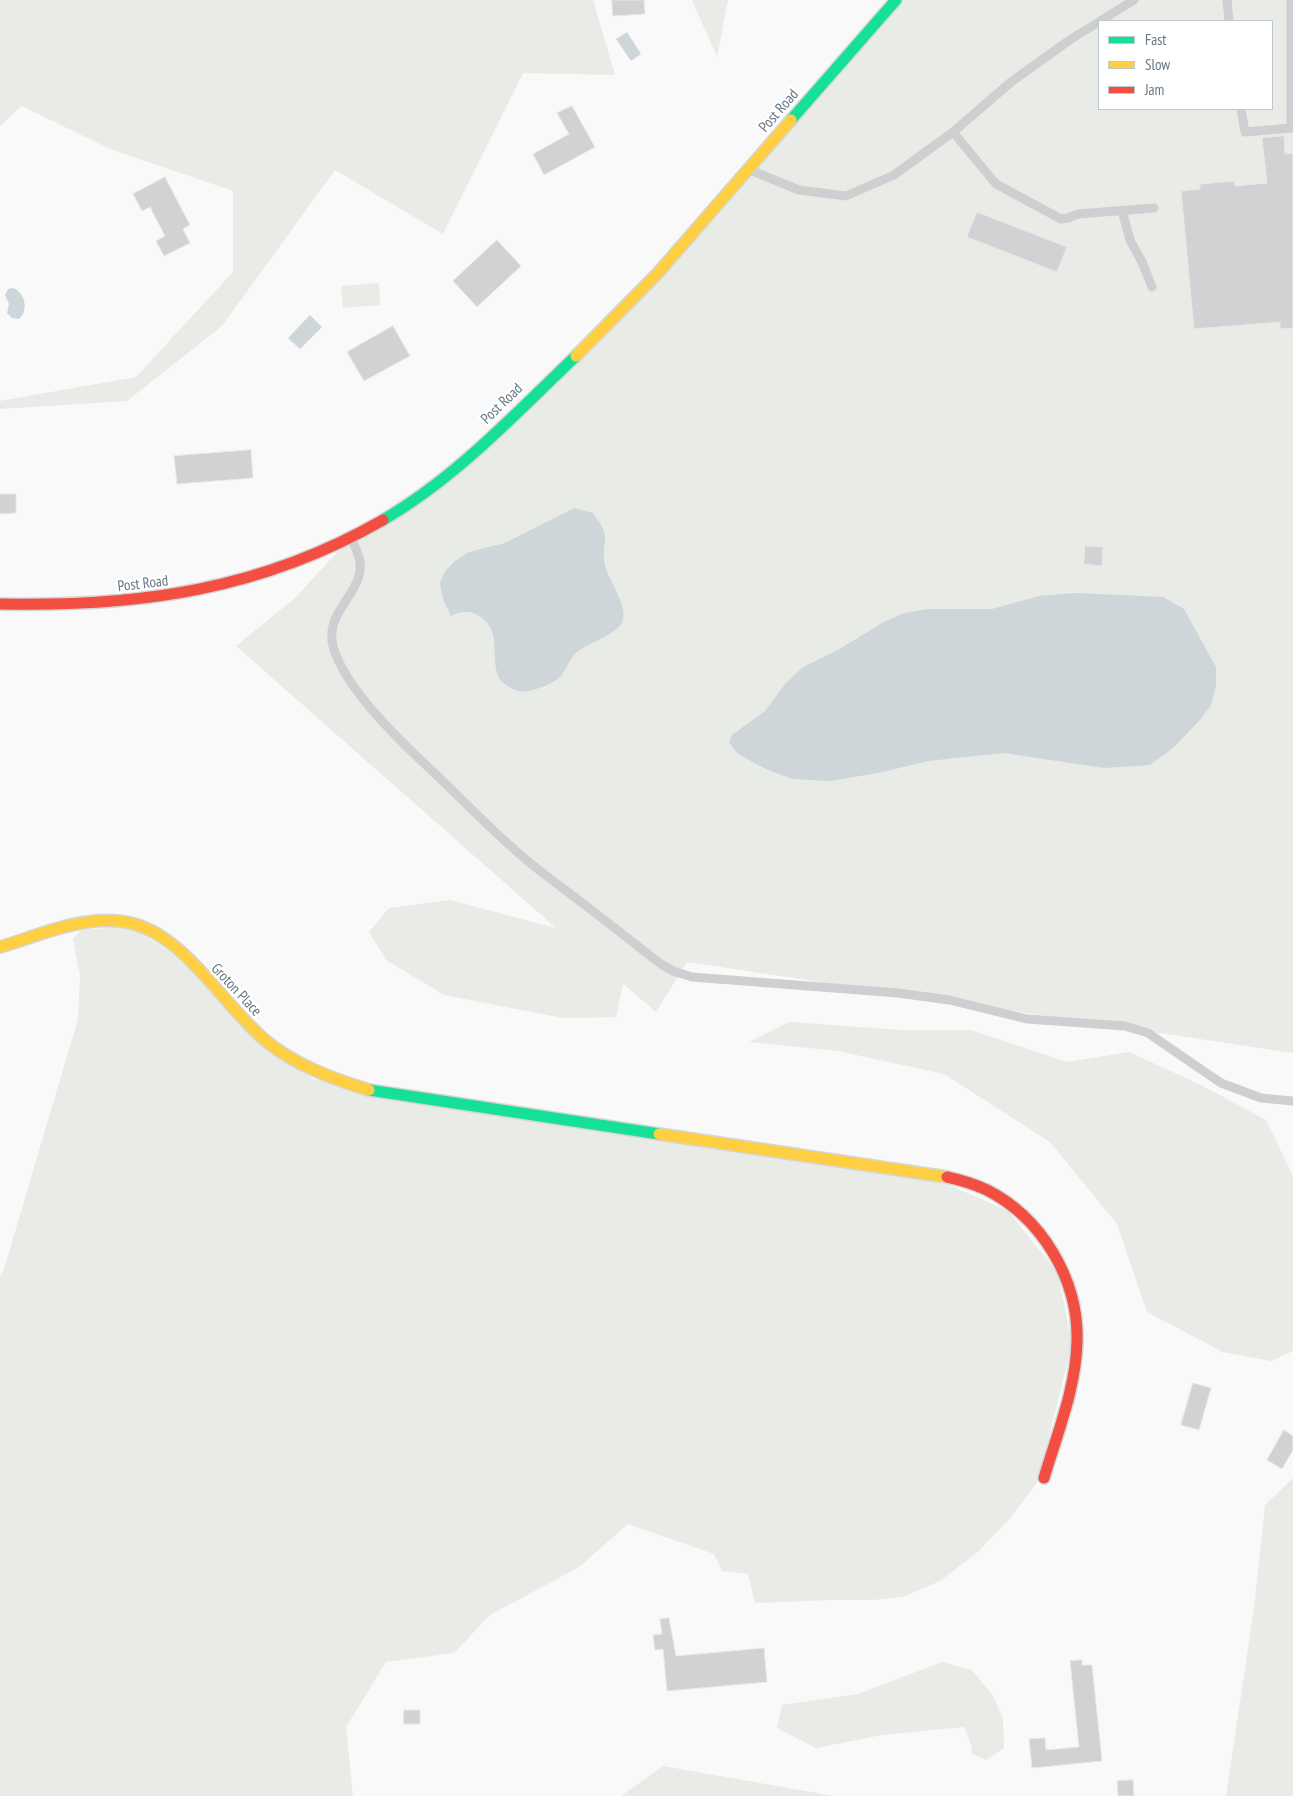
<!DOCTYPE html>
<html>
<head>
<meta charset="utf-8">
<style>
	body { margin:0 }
	#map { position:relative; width:1293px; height:1796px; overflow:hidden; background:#f9f9f9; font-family:"PT Sans Narrow",sans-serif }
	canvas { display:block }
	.legend { position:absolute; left:1098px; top:20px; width:175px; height:90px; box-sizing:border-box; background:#fff; border:1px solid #c1c8cd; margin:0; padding:6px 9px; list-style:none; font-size:15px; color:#657683 }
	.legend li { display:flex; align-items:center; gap:10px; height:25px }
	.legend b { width:25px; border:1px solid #c1c8cd }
</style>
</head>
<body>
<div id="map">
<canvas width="1293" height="1796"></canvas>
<ul class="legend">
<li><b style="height:6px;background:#16e098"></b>Fast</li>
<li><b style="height:6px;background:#ffcf43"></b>Slow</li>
<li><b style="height:6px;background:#f24e42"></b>Jam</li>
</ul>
</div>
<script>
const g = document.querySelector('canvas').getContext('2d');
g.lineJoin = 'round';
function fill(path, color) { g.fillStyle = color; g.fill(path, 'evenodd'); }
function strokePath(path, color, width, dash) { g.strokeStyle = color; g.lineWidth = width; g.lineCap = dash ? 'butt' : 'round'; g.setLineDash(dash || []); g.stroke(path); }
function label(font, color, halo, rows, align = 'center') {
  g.font = font + ' "PT Sans Narrow",sans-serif'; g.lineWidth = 5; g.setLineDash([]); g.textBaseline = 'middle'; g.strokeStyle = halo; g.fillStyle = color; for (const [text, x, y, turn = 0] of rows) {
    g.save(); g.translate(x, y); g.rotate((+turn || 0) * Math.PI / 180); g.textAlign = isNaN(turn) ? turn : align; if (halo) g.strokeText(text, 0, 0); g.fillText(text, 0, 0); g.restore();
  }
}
fill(new Path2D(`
	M0,0H593L615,75L523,73L443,234L335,170L222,326L127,401L0,409V401L136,377L233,272V191L110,149L22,106L0,126Z
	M692,0H728L717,57Z
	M896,0H1293V1053L687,962L656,1012L623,984L616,1017L563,1018L444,995L386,960L369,932L389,908L450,900L556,928L236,646L295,598L351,537L405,507L608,324ZM1099,21H1272V109H1099Z
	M379,283L380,305L343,308L341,286Z
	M130,926L170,952L313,1079L938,1180L1008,1211L1058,1273L1072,1344L1038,1481L1012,1516L979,1551L940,1581L919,1590L902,1597L873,1600H831L755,1603L748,1574L722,1571L714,1554L628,1524L579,1567L490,1615L454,1653L386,1662L346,1727L353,1796H0V1277L4,1269L78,1019L80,976L73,939L81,930Z
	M789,1022L902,1030H971L1067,1062L1129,1052L1201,1085L1266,1120L1293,1176V1351L1271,1361L1223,1352L1147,1312L1117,1224L1050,1142L944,1074L838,1051L749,1042Z
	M1293,1478V1796H1226L1254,1608L1265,1505Z
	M942,1662L972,1670L993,1696L1003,1718L1004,1748L986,1760L972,1754L971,1744L964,1727L882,1735L816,1748L777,1728L782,1705L858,1694Z
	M663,1766L834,1796H621Z`), '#e8ebe6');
fill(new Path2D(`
	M627,32L641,54L631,61L616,39Z
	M13,288C25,292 29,310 19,319L12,318L7,313L9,304L5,295L8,289Z
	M310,315L322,327L300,349L288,338Z
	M574,508L593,513C597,519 602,525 604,532C606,538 605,542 604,547C603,559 605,570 611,580C616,592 626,607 623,620C619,634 589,642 577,652C569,659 567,669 560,677C553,684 528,694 518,691C512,689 502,684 499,678C489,655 504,629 476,614C467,610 459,612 451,616L443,599L440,583L445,571L455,561L469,552L505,543Z
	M1075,593L1163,597L1184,609L1216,667V685L1211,705L1200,720L1173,748L1150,765L1104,768L1004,753L928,761L883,772L831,781L792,779L766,769L738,754L729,742L732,735L765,711L785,684L803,667L838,650L882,623L904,613L928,609H992L1039,596Z`), '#ced6d9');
const building = new Path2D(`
	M612,0H644L645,14L613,16Z
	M572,106L595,147L544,175L533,154L569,134L557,113Z
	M1284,136L1285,154L1293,153V328L1280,329V322L1194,329L1181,191L1200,189V184L1234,181L1235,186L1267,183L1262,138Z
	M165,177L190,225L183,229L190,243L164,256L156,241L165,236L150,207L142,211L133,194Z
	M977,212L1067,247L1057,272L967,237Z
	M497,240L521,266L477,307L453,281Z
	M393,326L410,356L364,381L347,352Z
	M251,450L253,478L177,484L174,456Z
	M0,494H16V513L0,514Z
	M1085,546L1103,547L1102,566L1084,564Z
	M1193,1383L1211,1388L1199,1430L1181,1425Z
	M1284,1430L1293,1436V1450L1282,1469L1267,1460Z
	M669,1618L676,1656L764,1648L767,1682L667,1691L663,1649L655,1650L653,1635L662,1634L660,1619Z
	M1082,1660V1665H1092L1102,1761L1032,1768L1029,1739L1045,1738L1046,1750L1079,1747L1070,1661Z
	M404,1710H420V1724H404Z
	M1133,1780L1134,1796H1118L1117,1781Z`);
fill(building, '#d0d2d3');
strokePath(building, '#e8e8e8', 1);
const fast = new Path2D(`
	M791,120L896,0
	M383,520C457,477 515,414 576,356
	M369,1090L659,1134`);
const slow = new Path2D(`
	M576,356L657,274L791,120
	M0,947C37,936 79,917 118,921C181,926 221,1004 266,1041C295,1065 333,1079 369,1090
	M659,1134L947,1177`);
const jam = new Path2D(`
	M0,604C139,607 261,590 383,520
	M947,1177C961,1180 974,1184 987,1190C1042,1218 1079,1280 1077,1342C1076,1388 1057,1434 1044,1478`);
strokePath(fast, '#d5d6d7', 14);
strokePath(slow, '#d5d6d7', 14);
strokePath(jam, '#d5d6d7', 14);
strokePath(new Path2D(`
	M1227,0L1229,21
	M1100,21L1134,0
	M1241,109L1245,132L1291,128V0
	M953,132L996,184L1061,219L1068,218L1078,214L1154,208
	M750,170L799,190L846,196L894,175L953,132L1011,82L1071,39L1099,22
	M1122,210L1130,240L1142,262L1152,287
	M351,538C354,545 359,554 360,562C364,593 324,611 333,646C344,687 397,738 428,767C457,794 485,824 515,850C539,872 565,889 590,909C614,927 637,946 661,964L673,971L692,977L898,993L949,1000L1027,1019L1125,1026L1148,1033L1221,1083L1261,1098L1293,1101`), '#cecfd0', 9);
strokePath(fast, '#16e098', 11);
strokePath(slow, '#ffcf43', 11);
strokePath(jam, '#f24e42', 11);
label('15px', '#657683', '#fff', [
	["Post Road",779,111,-49],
	["Post Road",502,404,-44],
	["Post Road",143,584,-7],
	["Groton Place",236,990,47]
]);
</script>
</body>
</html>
